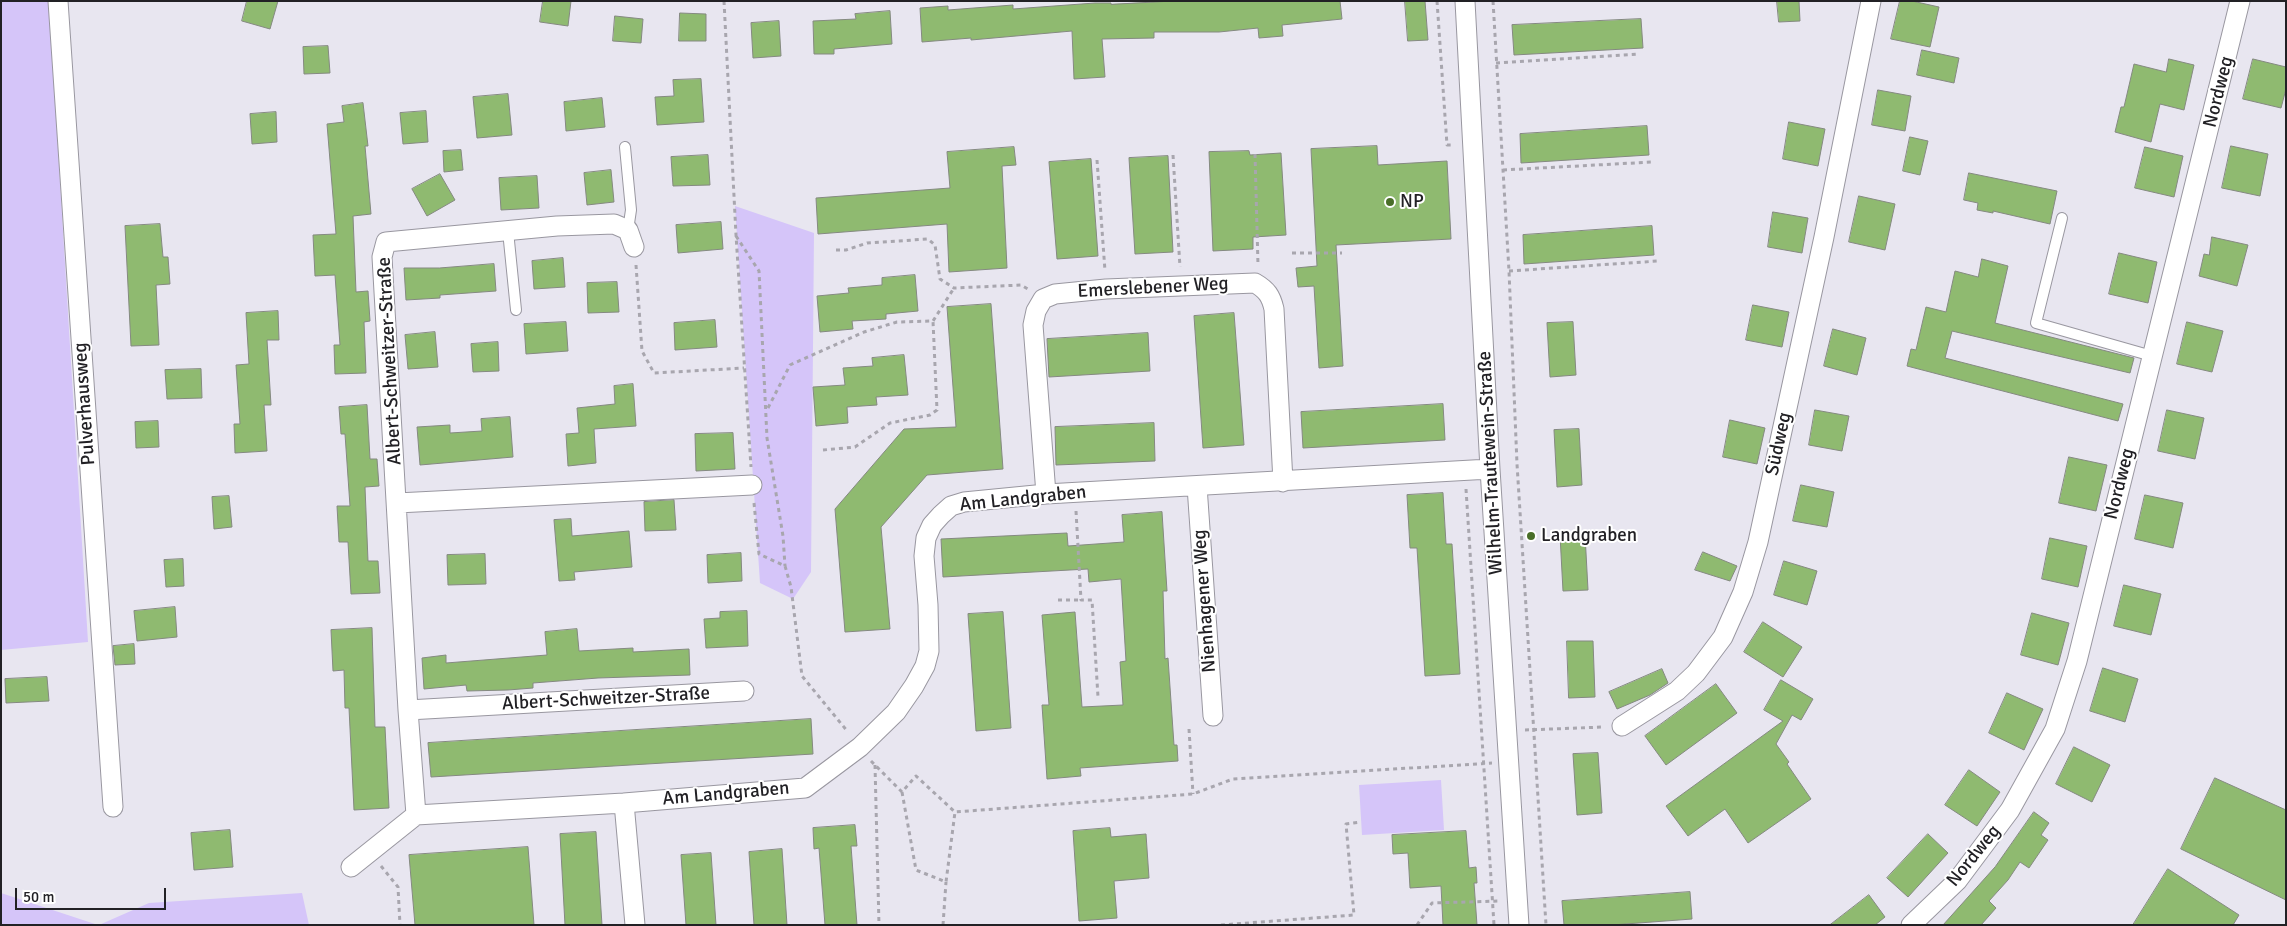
<!DOCTYPE html>
<html>
<head>
<meta charset="utf-8">
<style>
	body { margin:0 }
	#map { position:relative; width:2287px; height:926px; overflow:hidden; background:#e8e6f0; font-family:Signika,sans-serif }
	canvas { display:block }
	.frame { position:absolute; inset:0; border:2px solid #222125; pointer-events:none }
	.scale { position:absolute; left:15px; top:888px; width:151px; height:22px; box-sizing:border-box; border:2px solid #222125; border-top:0; padding-left:6px; font-size:15px; line-height:18px; white-space:nowrap; color:#222125; -webkit-text-stroke:4px #fff; paint-order:stroke }
</style>
</head>
<body>
<div id="map">
<canvas width="2287" height="926"></canvas>
<div class="frame"></div>
<div class="scale">50 m</div>
</div>
<script>
const g = document.querySelector('canvas').getContext('2d');
g.lineJoin = 'round';
function fill(path, color) { g.fillStyle = color; g.fill(path, 'evenodd'); }
function strokePath(path, color, width, dash) { g.strokeStyle = color; g.lineWidth = width; g.lineCap = dash ? 'butt' : 'round'; g.setLineDash(dash || []); g.stroke(path); }
function label(font, color, halo, rows, align = 'center') {
  g.font = font + ' Signika,sans-serif'; g.lineWidth = 4; g.setLineDash([]); g.textBaseline = 'middle'; g.strokeStyle = halo; g.fillStyle = color; for (const [text, x, y, turn = 0] of rows) {
    g.save(); g.translate(x, y); g.rotate((+turn || 0) * Math.PI / 180); g.textAlign = isNaN(turn) ? turn : align; if (halo) g.strokeText(text, 0, 0); g.fillText(text, 0, 0); g.restore();
  }
}
fill(new Path2D(`
	M1,1H49L88,642L1,650Z
	M735,206L814,233L811,572L793,599L760,583Z
	M1441,780L1444,830L1362,835L1359,785Z
	M1,893L98,925H1Z
	M302,893L309,925H99L149,903Z`), '#d5c5f9');
const building = new Path2D(`
	M247,1H278L270,29L242,21Z
	M543,1H571L568,26L540,22Z
	M1173,1H1340L1342,19L1282,25L1283,36L1259,38L1258,28L1219,32H1154V38L1102,39L1105,77L1074,79L1072,31L971,40V38L922,42L920,8L948,6V10L1013,5V9L1095,3H1111V4Z
	M1405,1H1425L1428,40L1408,41Z
	M1777,1H1799L1800,21L1779,22Z
	M1900,1H1912L1939,7L1930,47L1891,39Z
	M890,11L892,44L834,49V54H814L813,21L856,19L855,14Z
	M680,13L706,14V41H679Z
	M615,16L643,19L641,43L613,41Z
	M1641,19L1643,48L1514,55L1512,25Z
	M779,21L781,56L753,58L751,23Z
	M328,46L330,73L304,74L303,47Z
	M1922,50L1959,58L1954,83L1917,75Z
	M2169,59L2194,65L2184,110L2160,104L2151,142L2115,132L2121,107H2124L2134,64L2166,72Z
	M2253,59L2286,67V89L2281,108L2243,99Z
	M701,79L704,122L657,125L655,97L674,96L673,80Z
	M1878,90L1911,96L1905,131L1872,125Z
	M508,94L512,135L477,138L473,97Z
	M602,98L605,127L566,131L564,102Z
	M363,103L368,146H365L371,214L353,216L356,292L368,291L370,321L364,322L366,373L335,374L334,345H340L335,275L315,276L313,235L336,234L327,124L344,122L342,106Z
	M426,111L428,142L403,144L400,113Z
	M276,112L277,142L252,144L250,114Z
	M1789,122L1825,129L1818,166L1783,159Z
	M1647,126L1649,155L1521,163L1520,134Z
	M1910,137L1928,141L1920,175L1903,171Z
	M1377,146L1378,165L1447,161L1451,239L1336,245L1343,366L1319,368L1314,286L1298,287L1296,268L1317,266L1311,149Z
	M2231,146L2268,154L2260,196L2222,188Z
	M1014,147L1016,165L1002,166L1007,268L949,272L947,224L818,234L816,198L950,188L947,152Z
	M2145,147L2183,156L2174,197L2135,188Z
	M461,150L463,170L444,172L443,151Z
	M1249,151L1250,155L1281,153L1286,235L1253,237V249L1213,251L1209,152Z
	M708,155L710,185L673,186L671,157Z
	M1168,156L1173,252L1135,254L1129,158Z
	M1091,159L1098,256L1057,259L1049,162Z
	M611,170L614,202L587,205L584,173Z
	M1969,173L2057,191L2050,224L1993,211V213L1977,210L1978,203L1964,200Z
	M440,174L455,200L427,216L412,189Z
	M537,176L539,208L501,210L499,178Z
	M1859,196L1895,204L1885,250L1849,242Z
	M1773,212L1808,218L1802,253L1768,247Z
	M721,222L723,249L678,253L676,225Z
	M160,224L163,257H168L170,284L156,285L159,345L131,346L125,226Z
	M1652,226L1654,255L1524,264L1523,235Z
	M2212,237L2248,245L2237,286L2199,276L2204,254L2209,255Z
	M2119,253L2157,262L2148,303L2109,294Z
	M563,258L565,287L534,289L532,261Z
	M1982,259L2008,266L1995,323L2134,358L2130,373L1952,331L1945,358L2123,404L2118,421L1907,366L1911,349L1916,350L1926,307L1946,312L1955,271L1978,277Z
	M494,264L496,291L440,295V298L406,300L404,268H439Z
	M915,275L918,311L886,314V319L852,321L853,329L820,332L817,296L849,293L848,288L882,285V278Z
	M617,282L619,312L588,313L587,283Z
	M991,304L1003,469L927,475L881,527L890,629L845,632L835,509L904,429L956,427L947,307Z
	M1753,305L1789,312L1782,347L1746,340Z
	M278,311L279,340H267L271,405H264L267,451L235,453L234,424H240L236,365L249,364L246,313Z
	M1234,313L1244,445L1203,448L1194,316Z
	M715,320L717,347L675,350L674,323Z
	M566,322L568,351L526,354L524,324Z
	M1573,322L1576,375L1550,377L1547,323Z
	M2187,322L2223,331L2212,372L2177,364Z
	M1833,329L1866,338L1857,375L1824,366Z
	M435,332L438,367L408,369L405,335Z
	M1148,333L1150,371L1049,377L1047,339Z
	M498,342L499,371L473,372L471,344Z
	M904,355L908,395L876,397L877,405L847,407L848,423L816,426L813,387L845,385L843,368L873,366L872,358Z
	M201,369L202,398L167,399L165,370Z
	M633,384L636,426L594,429L596,463L568,466L566,434L579,433L577,408L615,404L614,386Z
	M1443,404L1445,440L1303,448L1301,412Z
	M367,405L370,459H377L379,486L365,487L368,561H378L380,593L351,594L348,542H339L337,506H350L345,434H341L339,407Z
	M1815,410L1849,416L1842,451L1809,445Z
	M2167,410L2204,418L2195,459L2158,451Z
	M510,417L513,457L420,465L417,427L450,425V433L482,431L481,419Z
	M1730,420L1765,428L1757,464L1723,457Z
	M158,421L159,447L136,448L135,422Z
	M1154,423L1155,461L1056,465L1055,427Z
	M1579,429L1582,485L1557,487L1554,430Z
	M733,433L735,469L696,471L695,434Z
	M2069,457L2107,465L2096,511L2059,503Z
	M1801,485L1834,492L1827,527L1793,521Z
	M1443,493L1446,544H1452L1460,674L1425,676L1417,548H1410L1407,495Z
	M2145,495L2183,503L2173,548L2135,539Z
	M229,496L232,527L214,529L212,497Z
	M674,500L676,530L645,531L644,502Z
	M1162,512L1167,591H1163L1165,659L1168,658L1174,745H1177L1178,761L1080,768L1081,776L1047,779L1042,705H1049L1042,615L1075,612L1082,707L1123,705L1120,662L1126,661L1121,579L1089,582L1088,569L943,577L941,539L1067,533L1068,546L1124,542L1122,515Z
	M571,519L572,536L629,531L632,567L574,572L575,580L559,581L554,520Z
	M1585,534L1588,590L1563,591L1560,535Z
	M2050,538L2087,546L2078,587L2042,579Z
	M1703,552L1737,566L1730,581L1695,570Z
	M741,553L742,581L708,583L707,555Z
	M485,554L486,584L448,585L447,555Z
	M183,559L184,586L166,587L164,560Z
	M1784,561L1817,571L1807,605L1774,595Z
	M2124,585L2161,594L2151,635L2114,626Z
	M175,607L177,637L137,641L134,611Z
	M747,611L748,646L706,648L704,619L720,618V612Z
	M1003,612L1011,728L976,731L968,614Z
	M2032,613L2069,623L2058,665L2021,655Z
	M1763,622L1802,647L1783,677L1744,652Z
	M372,628L375,727H385L389,808L354,810L349,708H345L344,670L333,671L331,630Z
	M577,629L579,651L633,648V652L689,649L690,675L598,678L533,683V688L508,690L467,691L466,685L424,689L422,658L446,655V663L547,655L545,632Z
	M1567,641H1593L1595,697L1569,698Z
	M134,644L135,664L115,665L113,646Z
	M2103,668L2138,679L2125,722L2090,711Z
	M1662,669L1668,683L1650,695L1617,709L1609,692Z
	M47,677L49,701L6,703L5,679Z
	M1781,680L1813,699L1801,720L1792,715L1776,744L1789,762L1787,764L1811,799L1748,843L1725,809L1688,836L1666,806L1783,721L1764,710Z
	M1716,684L1737,713L1666,765L1645,736Z
	M2007,693L2043,709L2024,750L1989,733Z
	M811,719L813,754L431,777L428,743Z
	M2074,747L2110,765L2092,802L2056,784Z
	M1598,753L1602,813L1577,815L1573,754Z
	M1969,770L2000,792L1977,826L1945,805Z
	M2215,778L2286,810V900L2181,849Z
	M2034,812L2049,823L2041,835L2048,840L2029,868L2020,862L2008,880L1989,901L1996,908L1981,925H1943L1995,867Z
	M855,825L857,846H851L857,925H825L819,848L814,849L813,828Z
	M1110,828L1111,837L1146,834L1149,878L1114,881L1117,918L1079,921L1073,831Z
	M230,830L233,867L194,870L191,833Z
	M1466,831L1469,868L1476,867L1477,883H1474L1477,925H1443L1441,886L1410,888L1408,853L1393,854L1392,835Z
	M596,832L602,925H565L560,834Z
	M1928,834L1948,853L1908,897L1887,878Z
	M528,847L534,925H415L409,855Z
	M782,849L787,925H754L749,852Z
	M711,853L716,925H686L681,855Z
	M2168,869L2239,915L2233,925H2133Z
	M1690,892L1692,919L1612,925H1564L1562,901Z
	M1869,895L1885,917L1875,925H1830Z`);
fill(building, '#8fba70');
strokePath(building, '#848980', 1);
const service = new Path2D(`
	M625,147L631,210L628,230
	M2062,218L2036,323L2152,356
	M508,231L516,310`);
const minor = new Path2D(`
	M58,1L113,807
	M1465,1L1490,469L1519,925
	M1197,486L1213,716
	M1046,494L1033,325L1036,311L1043,299L1055,294L1106,289L1255,283C1267,290 1271,296 1274,309L1283,482
	M397,503L752,485
	M408,710L744,691
	M1622,726L1677,691L1696,673L1723,637L1743,592L1758,542L1824,237L1871,1
	M624,803L635,925
	M416,815L408,710L382,257L386,242L557,226L614,224L628,230L634,247
	M351,867L416,815L624,803L805,788L860,747L896,712L914,686L925,666L929,651L928,605L924,556L926,538L932,525L941,515L951,506L964,502L1046,494L1490,469
	M1911,925L1957,881L2010,810L2055,729L2077,661L2240,1`);
strokePath(service, '#9997a0', 12);
strokePath(minor, '#9997a0', 21);
strokePath(new Path2D(`
	M724,1L736,235L751,467
	M1437,1L1447,145H1454
	M1493,1L1509,271L1517,464L1546,925
	M1496,63L1639,54
	M1255,154L1258,265
	M1173,155L1180,267
	M1097,160L1105,271
	M1503,170L1652,162
	M736,236L759,271L767,438L783,536L785,566
	M836,250H846L867,243L928,239L935,245L940,279L954,288L1021,285L1028,289
	M1292,253H1342
	M636,265L642,351L654,373L744,368
	M1509,271L1658,261
	M768,408L790,365L864,332L897,322L933,321L954,288
	M823,450L855,447L890,423L930,415L937,410L933,321
	M1466,489L1494,925
	M754,503L759,554L785,566L791,587L802,676L848,732
	M1076,511L1081,600H1092L1098,697
	M1058,600H1081
	M1189,729L1193,794
	M1525,730L1604,727
	M871,761L902,792L916,776L955,812L1193,794L1233,779L1492,763
	M875,765L879,925
	M902,792L916,870L946,882L955,812
	M381,866L398,887L400,925
	M943,925L946,882
	M1221,925L1354,915L1346,824L1361,822
	M1417,925L1432,903L1500,901`), '#a8a6ae', 3, [4, 4]);
strokePath(service, '#fff', 10);
strokePath(minor, '#fff', 19);
for (const [x, y, r, color] of [
	[1390,202,5,"#496e28"],
	[1531,536,5,"#496e28"]
]) { const dot = new Path2D(); dot.arc(x, y, r, 0, 2 * Math.PI); g.fillStyle = color; g.fill(dot); strokePath(dot, '#fff', 2); }
label('19px', '#222125', '#fff', [
	["Nordweg",2219,92,-76],
	["Emerslebener Weg",1153,288,-3],
	["Albert-Schweitzer-Straße",390,361,-93],
	["Pulverhausweg",85,404,-94],
	["Südweg",1779,444,-78],
	["Wilhelm-Trautewein-Straße",1491,463,-93],
	["Nordweg",2120,484,-76],
	["Am Landgraben",1023,499,-6],
	["Nienhagener Weg",1205,601,-94],
	["Albert-Schweitzer-Straße",606,699,-3],
	["Am Landgraben",726,794,-5],
	["Nordweg",1974,856,-51]
]);
label('19px', '#222125', '#fff', [
	["NP",1400,202],
	["Landgraben",1541,536]
], 'left');
</script>
</body>
</html>
